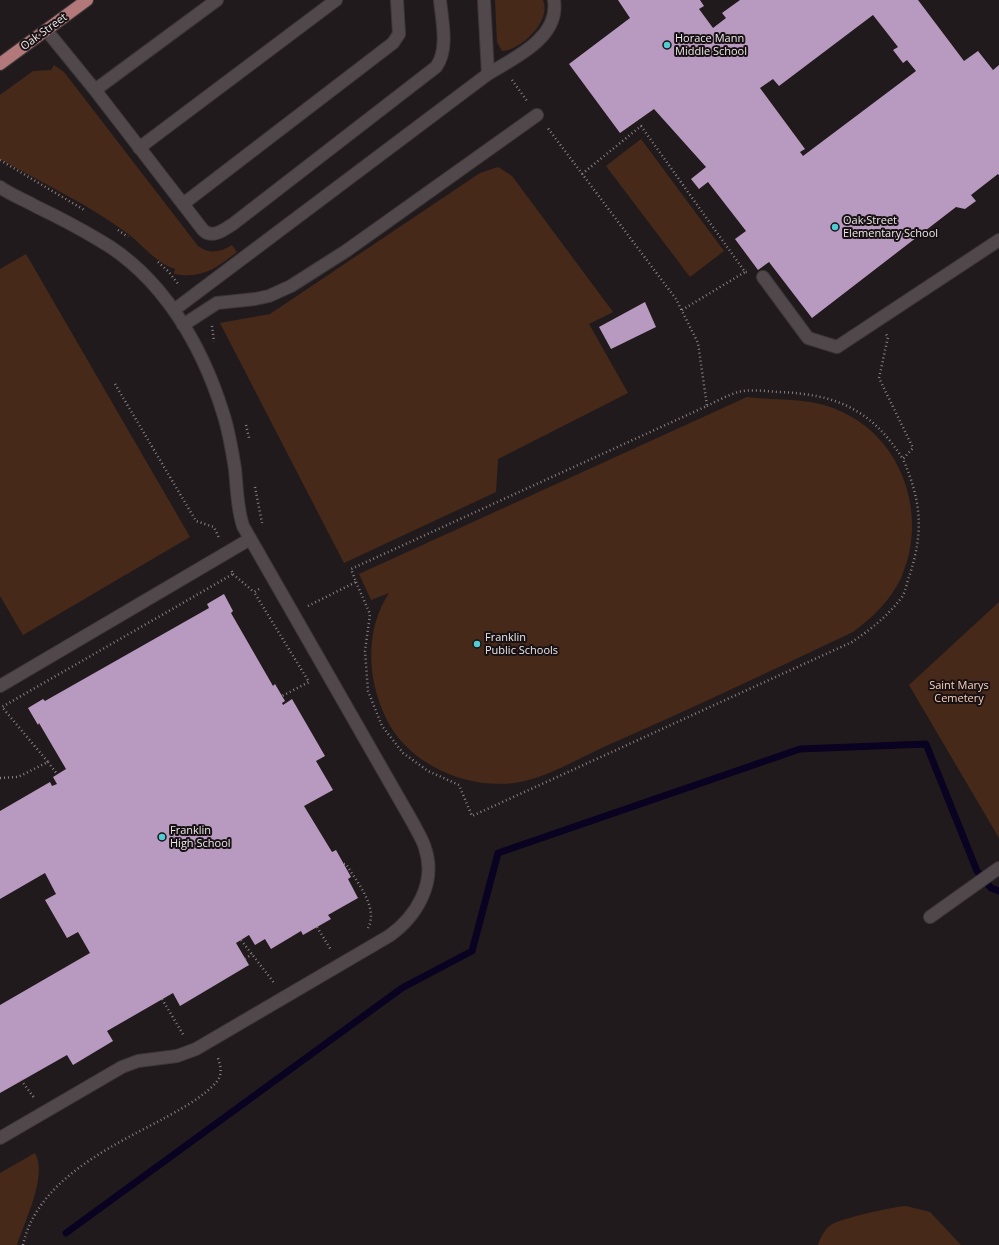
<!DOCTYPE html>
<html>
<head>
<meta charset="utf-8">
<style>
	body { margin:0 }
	canvas { display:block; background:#211a1d }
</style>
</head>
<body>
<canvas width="999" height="1245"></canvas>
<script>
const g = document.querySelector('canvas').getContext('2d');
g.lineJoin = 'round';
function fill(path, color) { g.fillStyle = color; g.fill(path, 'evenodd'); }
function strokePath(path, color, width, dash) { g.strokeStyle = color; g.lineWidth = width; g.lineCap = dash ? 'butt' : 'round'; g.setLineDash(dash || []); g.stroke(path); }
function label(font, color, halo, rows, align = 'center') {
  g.font = font + ' "Open Sans",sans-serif'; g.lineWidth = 4; g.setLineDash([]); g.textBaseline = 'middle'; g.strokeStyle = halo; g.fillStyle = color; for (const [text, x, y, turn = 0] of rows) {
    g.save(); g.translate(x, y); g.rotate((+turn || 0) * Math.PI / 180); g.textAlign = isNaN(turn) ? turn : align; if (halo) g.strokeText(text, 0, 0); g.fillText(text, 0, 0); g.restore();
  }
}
fill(new Path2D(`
	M495,0H543C552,21 521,50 502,51L497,42Z
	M54,65L64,72L198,246C210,255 221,252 232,245L237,252C215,269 202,279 174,274L175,269C156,263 142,244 127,233C89,205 41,182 0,159V95L33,71L51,70Z
	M641,139L724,251L690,277L606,166Z
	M498,167L512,176L613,312L589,324L628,393L498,459L496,492L344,563L220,323L270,314L480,173Z
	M26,254L190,537L23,635L0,596V269Z
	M747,397C779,401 810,397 840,411C903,438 929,517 901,578C890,601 873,617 853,632C772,670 691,709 608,745C579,758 545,779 514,783C464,789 406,763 385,716C367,677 365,630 389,593L371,600L359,574Z
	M999,602V838L909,685Z
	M35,1153C48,1176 24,1222 17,1245H0V1173Z
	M906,1206L930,1212L961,1245H818C820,1238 825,1229 831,1225C838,1219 896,1206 906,1206Z`), '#462918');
strokePath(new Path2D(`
	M66,1233L402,988L472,951L498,853L800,749L926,744L977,871L991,888L999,891`), '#0a0221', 7);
fill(new Path2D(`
	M618,0H700L704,6L699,9L713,28L726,18L722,13L740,0H918L964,61L978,51L993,70L999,65V175L998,174L971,195L976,201L965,209L956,207L812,318L769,262L758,270L735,239L746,231L708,182L699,189L691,179L706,167L654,109L620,133L569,64L630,18ZM873,15L898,47L893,50L903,63L907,60L916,71L803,156L800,152L805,149L760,88L773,79L779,86Z
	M645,302L656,327L611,349L599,327Z
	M224,594L233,611L231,613L273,686L275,684L285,701L282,703L283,705L292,699L325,756L316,761L333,790L304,806L332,852L336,850L351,877L348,879L358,898L328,915L331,919L303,935L301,931L271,949L265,939L255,945L249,935L236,943L249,965L180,1006L173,993L107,1031L113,1041L73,1065L67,1055L0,1093V1005L90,953L78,932L67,938L45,900L56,894L45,873L0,899V811L50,782L52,786L57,784L53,777L66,769L39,723L38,725L28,708L43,699L45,701L209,608L207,604Z`), '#b899bf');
const minor = new Path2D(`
	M484,0L488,74
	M47,31L95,90L203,230C212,239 224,230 233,224L436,67C449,50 442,21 440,0
	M95,90L217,0
	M139,148L336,0
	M0,187C11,195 25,200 37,207C58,217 79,228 99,240C162,276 202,345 223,413C229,431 232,450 235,469C237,488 237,508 243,526L413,823C417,831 423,840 425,848C437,883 416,917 389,936L196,1049L177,1056L138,1061L122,1067L0,1138
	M183,204L393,43L399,34L397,0
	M763,277L808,338L837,347L999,240
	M174,310L488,74C514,58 560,38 554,0
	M183,325L217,303L255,299L269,296L291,286L346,251L537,115
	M0,686L250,539
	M930,917L999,868`);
const major = new Path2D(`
	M0,64L87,0`);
strokePath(minor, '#3d373a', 14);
strokePath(major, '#3d373a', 14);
strokePath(new Path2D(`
	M512,80L527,101
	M0,160L86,211
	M582,174L641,126L745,272H747
	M118,230L128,237
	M158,262L168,271L179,285
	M682,310L745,272
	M212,326L214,342
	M115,384L196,521L214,527L219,538
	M707,406C717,401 728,395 738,392C751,389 765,391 778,392C836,394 871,409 903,459L913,448L879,378L888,337L886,334
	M246,425L249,438
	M255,487L262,523
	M233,574L254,592
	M356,582L370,614L365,651L368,691L382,726L403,753L428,771L459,785L472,816L852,642C871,629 888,616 902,597C906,591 907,581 910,574C924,530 921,501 903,459
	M259,589L254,592L309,682L282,696
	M308,606L356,582L351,569L707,406L698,343L676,299L547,127
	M48,762L57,774
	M0,778L18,777L48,762L2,707L233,574L231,569
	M344,864H346C356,881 379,907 368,928
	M317,927L331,950
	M241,940L275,984
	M245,959L252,954
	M162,999L184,1036
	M21,1080L35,1099
	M23,1245C37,1181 108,1148 161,1120C179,1110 206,1096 218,1080C223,1073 220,1063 217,1056`), '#868083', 2.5, [1, 3]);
strokePath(minor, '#51484c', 12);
strokePath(major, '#b3797a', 12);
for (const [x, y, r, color] of [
	[667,45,4,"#51ccd3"],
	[835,227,4,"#51ccd3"],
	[477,644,4,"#51ccd3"],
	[162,837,4,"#51ccd3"]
]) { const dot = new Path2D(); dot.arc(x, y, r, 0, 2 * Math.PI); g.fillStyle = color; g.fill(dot); strokePath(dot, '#181114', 1.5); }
label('11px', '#ede8ea', '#181114', [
	["Oak Street",44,32,-36]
]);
label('11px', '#ede8ea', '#181114', [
	["Horace Mann",675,39],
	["Middle School",675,52],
	["Oak Street",843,221],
	["Elementary School",843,234],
	["Franklin",485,638],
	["Public Schools",485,651],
	["Franklin",170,831],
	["High School",170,844]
], 'left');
label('11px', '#fdd2bb', '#181114', [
	["Saint Marys",959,686],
	["Cemetery",959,699]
]);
</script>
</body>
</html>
